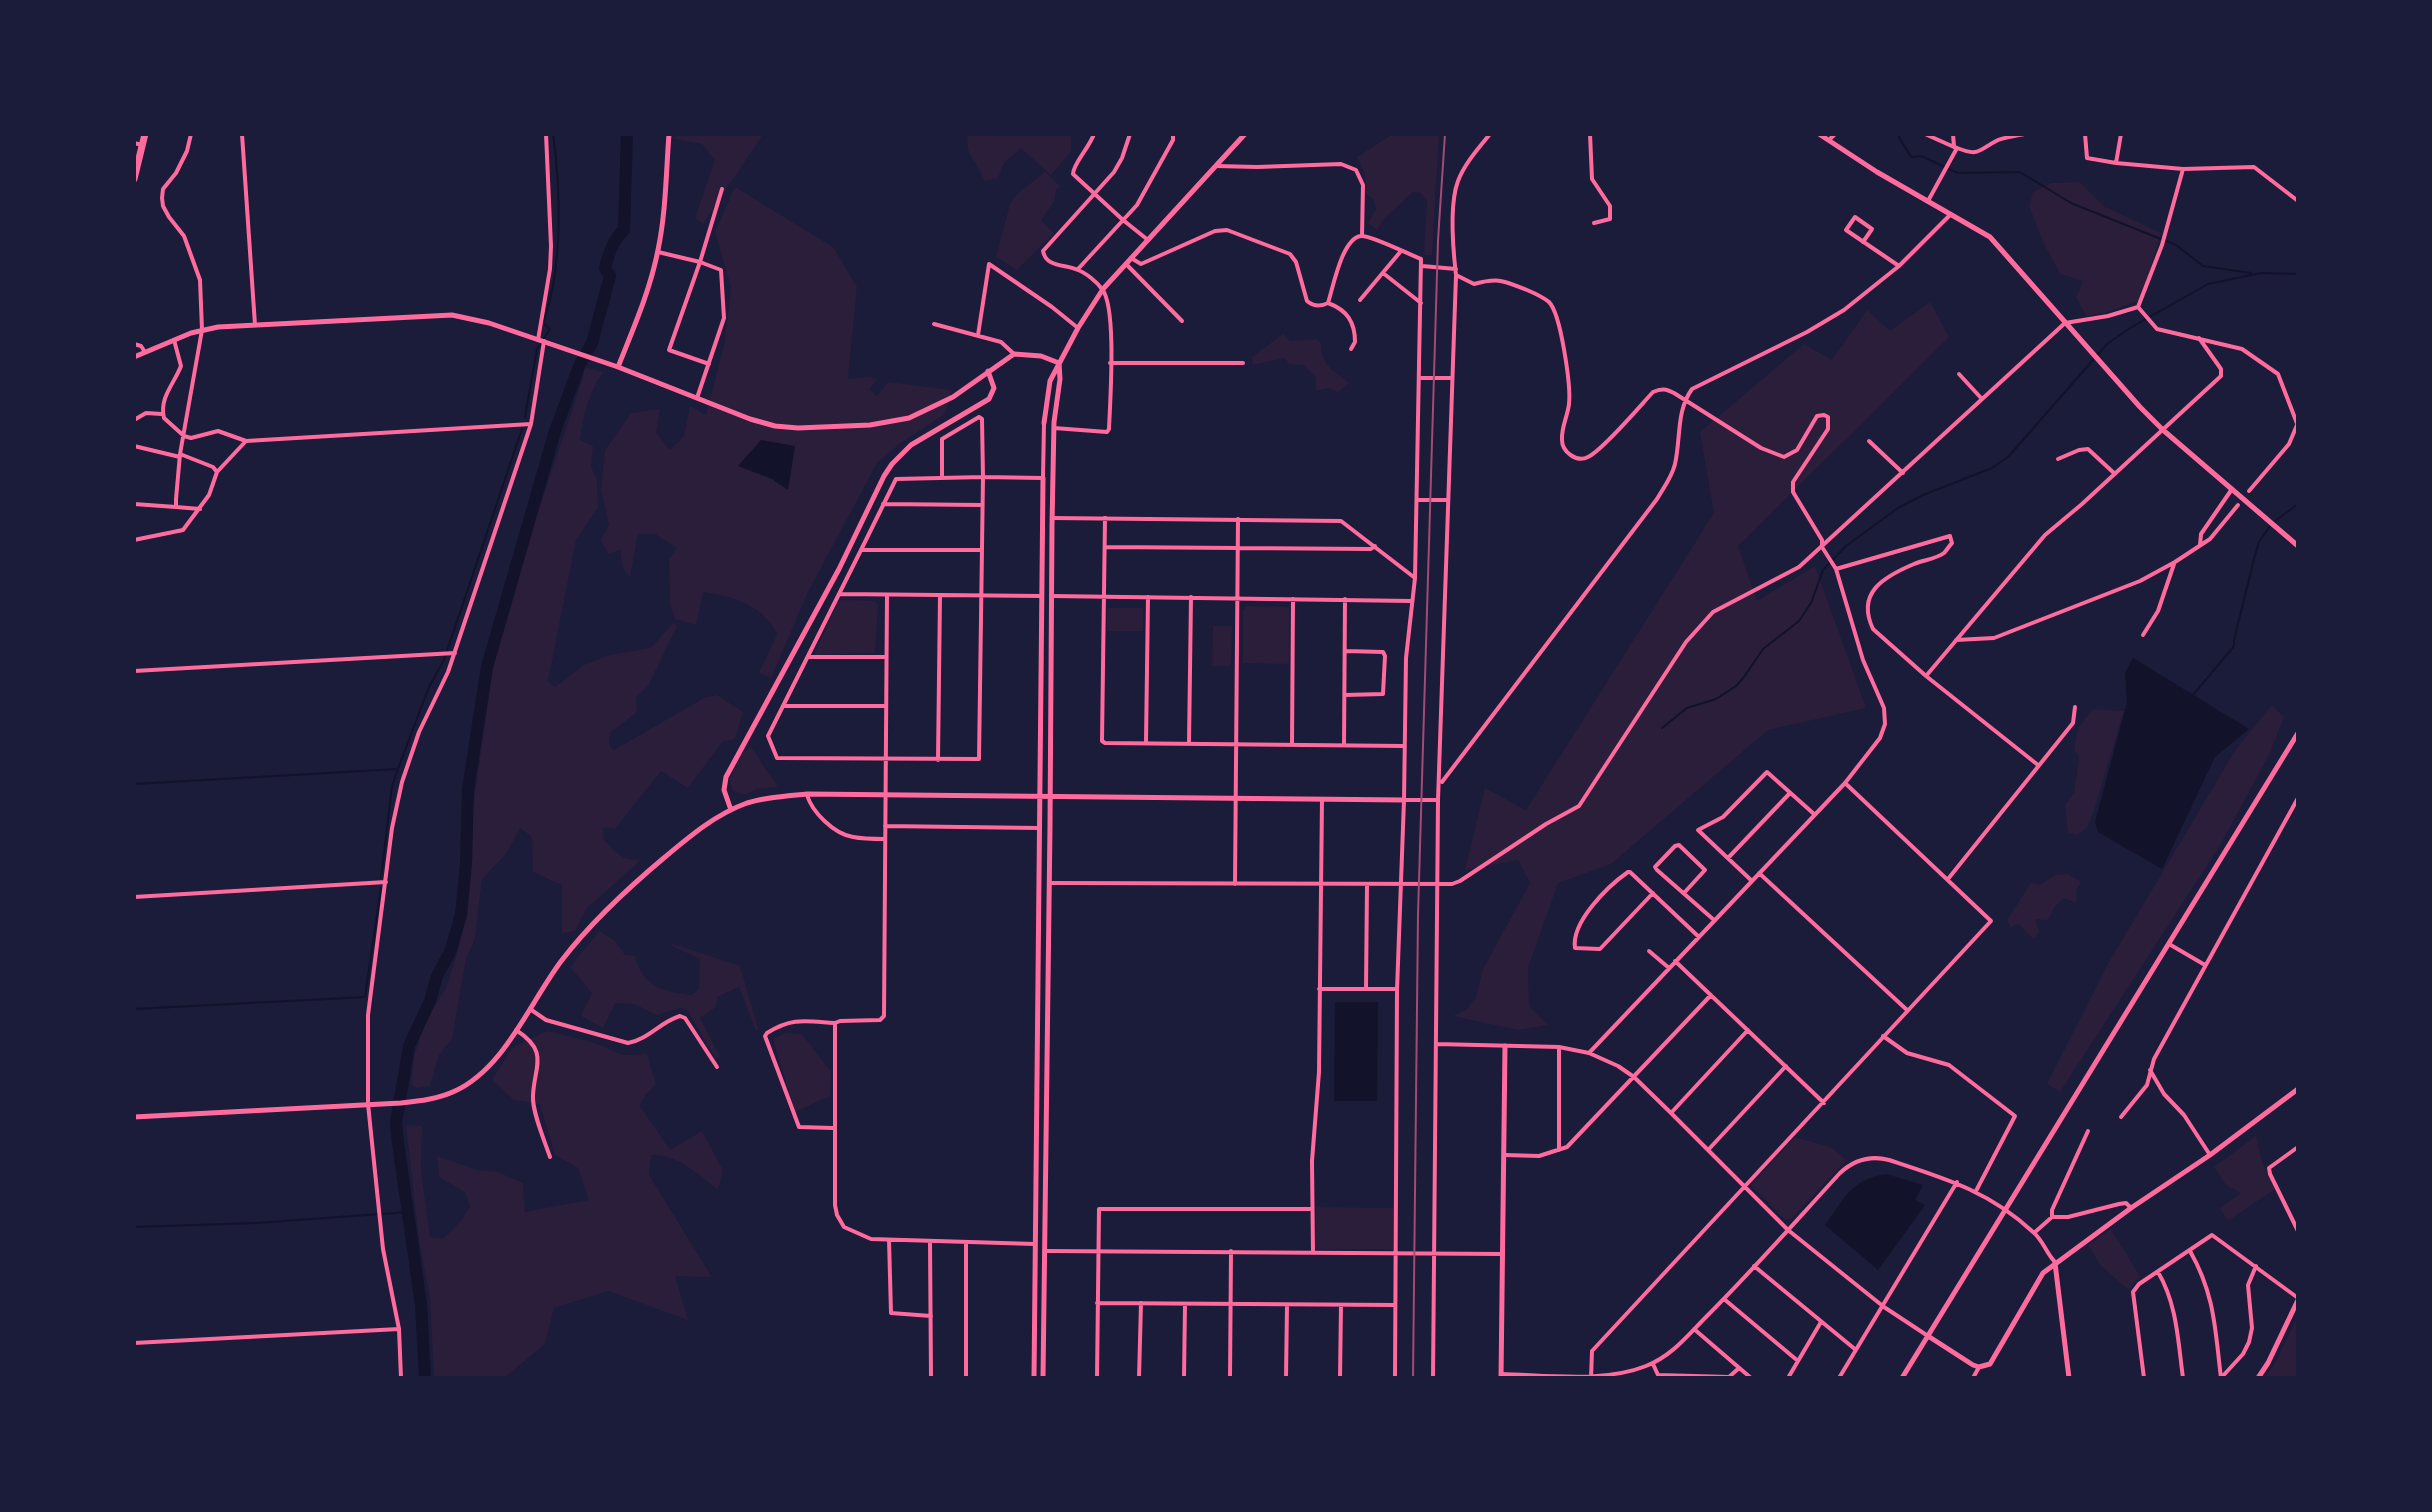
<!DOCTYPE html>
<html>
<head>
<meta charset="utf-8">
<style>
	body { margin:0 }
	#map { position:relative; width:2432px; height:1512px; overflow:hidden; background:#1b1b3a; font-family:"Fira Sans Condensed",sans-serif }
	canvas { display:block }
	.frame { position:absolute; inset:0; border:136px solid #1b1b3a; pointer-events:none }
</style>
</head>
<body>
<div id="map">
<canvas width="2432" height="1512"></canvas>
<div class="frame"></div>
</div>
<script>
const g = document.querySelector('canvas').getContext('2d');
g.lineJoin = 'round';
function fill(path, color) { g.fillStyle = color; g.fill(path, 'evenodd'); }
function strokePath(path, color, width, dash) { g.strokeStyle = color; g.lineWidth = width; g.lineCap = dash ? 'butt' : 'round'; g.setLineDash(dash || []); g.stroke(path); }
fill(new Path2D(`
	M677,134H763L703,224L695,218L715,160L702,144L675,139Z
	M967,134H1071V152L1051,175L1021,148L1004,163L998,178L985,181L968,150Z
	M1393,134H1439L1432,255H1425L1424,250L1427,201L1421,193L1413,192L1383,220L1377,230L1368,223L1376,209L1373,199L1366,194L1365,175L1357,157Z
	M1045,172L1060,186L1056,190L1054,202L1041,220L1054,233L1017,270L996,257L1010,204L1017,194Z
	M2079,182L2103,206L2161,233L2141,300L2104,313L2086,316L2076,297L2083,281L2060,274L2043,242L2029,206L2033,192L2051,183Z
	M735,187L833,247L857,287L848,379L869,377L878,379L869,389L877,396L888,382L952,390L945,414L899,444L877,463L808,592L771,678L759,673L777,634C763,605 733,596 703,592L696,625L675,619L670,605L669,560L677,548L655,534H638L630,577L623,569L620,550L608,554L601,540L609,524L601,490L605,450L631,413L660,409L656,433L670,450L684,436L690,406L706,415L725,341L731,287L715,232Z
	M1930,302L1949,337L1738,546L1757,601L1815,566L1866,708L1768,730L1611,864L1558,883L1528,968L1529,1006L1548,1025L1518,1030L1453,1016L1467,1009L1476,997L1483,969L1530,883L1518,860L1465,870L1485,788L1526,810L1714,513L1700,432L1804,344L1832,360L1867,310L1890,331Z
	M1283,334L1290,341L1317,339L1321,344C1322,368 1333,369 1349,383L1338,392L1329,388L1316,391V378L1304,365L1289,364L1285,358L1253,365L1252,357Z
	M584,367L603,372C589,392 583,416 580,440L593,446L591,467L597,479L598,507L576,540L548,681L555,687L584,665L610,655L651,648L673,623L677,626L649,684L636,698L637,712L610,733L609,745L614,750L704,698L717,695L743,712L735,739L722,742L688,788L661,771L615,829L603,827L604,840C616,853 623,862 642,859L586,909L575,931L562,933V885L533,872L532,837L520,828L507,853L482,879L475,938L466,959L452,1039L439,1055L430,1086L416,1088L411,1084L414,1057L427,1017L446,988L457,954L464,924L470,868L473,808L493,667L536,518L583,378Z
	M842,600L875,601L878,605L875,653L816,655L815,653L838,602Z
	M1247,606L1289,607V664L1243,663V611Z
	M1107,608H1143V631H1107Z
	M1213,626H1232L1231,666H1212Z
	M2272,705L2284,717L2269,755L2219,847L2060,1092L2047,1084L2109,962L2236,749Z
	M2093,709L2124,711L2094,810L2087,828L2077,835L2068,833L2065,805L2074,793L2079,757L2074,750L2078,728Z
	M751,747L778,787L756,789L745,795L733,791L729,780L742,753Z
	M2068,874L2081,882L2076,891L2077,903L2063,898L2054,908L2048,920L2035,919L2039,932L2034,939L2019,924L2010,927L2007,920L2031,883L2040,885L2055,875Z
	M599,931L614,940L625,955L635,956C643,987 663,992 692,995L699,989L700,959L672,946L670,943L740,966L758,1028L756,1031L739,987L717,997L716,1007L700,1018L720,1057L715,1058L687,1010L680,1008L657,1015L634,1004L615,1003L603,1028L581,1016L592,993L570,967Z
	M547,1031L595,1043L623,1055L647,1054L656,1084L645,1095L640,1106L670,1150L702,1131L723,1170L718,1190C697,1173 678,1155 651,1155L649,1175L712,1277L675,1276L688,1320L608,1291L554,1308L545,1344L504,1378H434L430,1298L419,1239L406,1125L422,1126L421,1170L430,1237L444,1238L461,1221L470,1207L465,1192L439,1177L437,1156L477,1170L498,1172L523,1183L525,1212L589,1200L578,1168L555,1155L540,1104L514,1100L492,1080L512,1048Z
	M785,1033L802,1034L831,1072L830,1096L795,1112L773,1039Z
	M2256,1136L2262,1163L2275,1189L2228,1221L2220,1208L2241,1193L2226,1185L2214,1167Z
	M1795,1137L1833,1148L1846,1161L1791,1219L1785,1220L1751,1185Z
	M1316,1207L1394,1208L1393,1249H1316Z
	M2111,1229L2141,1278L2134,1282L2129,1290L2101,1266L2088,1245Z
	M2298,1316V1378H2264L2274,1365Z`), '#2a1e3b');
fill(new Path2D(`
	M761,440L795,446L788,490L772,479L738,466Z
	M2133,658L2249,729L2215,757L2162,869L2098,832L2095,822L2127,702L2125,673Z
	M1335,1002H1378L1377,1101H1334Z
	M1886,1174L1923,1185L1915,1200L1925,1205L1878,1270L1825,1225C1844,1199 1850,1180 1886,1174Z`), '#12122b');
strokePath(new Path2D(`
	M1897,134L1911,157L1921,156L1958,173L2020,172L2071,203L2176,245L2203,266L2251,273
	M544,338L550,329L543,323C563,269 561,190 553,134
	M525,417L537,349L541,344
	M2275,521L2298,504
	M2193,695L2234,646V640L2255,555L2259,542L2270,526
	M1662,728L1687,708L1716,699L1736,686L1744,677L1763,649L1799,621L1811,603L1823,570L1846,546L1898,508L1923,495L1992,468L2008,457L2107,344L2130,328L2208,284L2261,273L2298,274
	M134,784L398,769L429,687L444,660L522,429
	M381,878L392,786L398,769
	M134,1009L365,997L381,888
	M134,1227L256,1223L408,1212`), '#12122b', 2);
strokePath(new Path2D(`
	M425,1378L421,1305L398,1143L396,1122L409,1046L430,1001L437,976L450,952L461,915L466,864L468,789L487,667L555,431L580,364L592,343L610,276L605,268C609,253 613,240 624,230L627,134`), '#12122b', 12);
strokePath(new Path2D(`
	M191,134L187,151L176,173L163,189L162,198L163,206L169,217L184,236L200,280L202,330L180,454L176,499V507L200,509
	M242,134L255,325
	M1094,134C1089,148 1073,164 1073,174L1123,220L1148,240
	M1590,134L1592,179L1610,206V219L1594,223
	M1925,134L1954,147
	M2085,134L2087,158L2116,163L2183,169L2254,167L2298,201
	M1829,140L1835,134
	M134,143L142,145
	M1957,148C1980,157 1978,150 1998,140C2005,137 2016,136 2024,134
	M2116,163L2121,134
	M1216,166L1257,167L1341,164L1356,170L1363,185L1362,236
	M1928,201L1957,148L1954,147L1953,134
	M1863,242L1872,229L1855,217L1846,230L1899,266
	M658,252L700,262L721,270L724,318L697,398
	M1131,258L1141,264L1215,231L1227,230L1290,254L1296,262L1307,301C1313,306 1320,307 1328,303C1333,288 1342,238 1361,236C1371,235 1410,255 1421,259L1415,578L1406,658L1404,800L1397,990L1395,1378
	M1126,264L1182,321
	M1422,266L1456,269
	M1078,269L1137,205L1173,140V134
	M1383,273L1421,303
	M1456,275L1474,284C1499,277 1504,281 1527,290C1534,293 1543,297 1549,302C1561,314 1571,386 1569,404C1568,415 1561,428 1562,440C1562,452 1577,463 1588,457C1603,450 1640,406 1653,392C1662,388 1666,389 1674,393L1761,448L1784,457L1797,450L1817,416L1824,415L1828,417V429L1793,482V492L1822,540V547L1836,569L1863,660L1884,708L1885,724L1880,738L1845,783L1589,1053
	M1360,300L1401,251
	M1328,303C1347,310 1355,322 1355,342L1351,349
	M2138,307L2157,329L2242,349L2278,374L2298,426
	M2138,307L2162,245L2183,169
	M934,324L1001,342L1014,354
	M978,335L989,264L1052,307L1078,328
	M174,340L181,366C174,384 159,398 164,418L184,436L191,438L218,431L246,441
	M538,340L550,269L551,246L546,134
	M134,344L141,346L145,352
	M1110,363H1243
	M709,364L669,350L700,262L722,189
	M1959,374L1982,399
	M1420,378H1452
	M134,420L146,413L162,414
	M1054,428L1107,432L1109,429C1110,402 1117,307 1102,289C1097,282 1086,273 1078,270C1066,264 1046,268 1043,251L1114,172L1122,158L1130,134
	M1869,441L1903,473
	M134,446L180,457
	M180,454L213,467L217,472
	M2058,459L2079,450L2088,449L2115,474
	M2249,491L2289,444L2297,425
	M1417,500H1448
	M134,504L176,507
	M883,504L982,505
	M1052,518L1341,521L1415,578
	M1105,518L1102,741L1105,743L1404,746
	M134,540L183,530L209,495L217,472L246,441L531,424
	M2200,545L2201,534L2232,489
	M1105,547L1371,549L1375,546
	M861,550L896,479L983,477L982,419L979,417L942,439V477
	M982,550H861L768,736L777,758L979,759L983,477L1043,478L1044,423
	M1836,569L1950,536L1952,543C1949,546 1947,550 1944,553C1936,559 1923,560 1914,564C1883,577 1856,593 1873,629L1926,676L2038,765
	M839,594L1042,596
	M887,595L884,1016L880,1020L840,1021L835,1023V1205L837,1215L844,1227L871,1239L1035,1244
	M1052,596L1412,601
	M2143,635L2158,611L2174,564
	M1956,640L1994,638L2140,581L2175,562L2210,539L2238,505
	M808,657H885
	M134,671L455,653
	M1926,676L2045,535L2082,504L2221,376V369L2199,338
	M1345,695L1383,694L1385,656L1383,652L1346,651
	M784,706H886
	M1146,742L1148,597
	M1189,743L1191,597
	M1292,744L1293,599
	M1344,745L1345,599
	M938,760L940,595
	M1442,782L1657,499C1664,487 1672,477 1675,464C1681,438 1676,411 1692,389L1807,332L1844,310L1899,266L1950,215
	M807,795C812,812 834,834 853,837C863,839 874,839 885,839
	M1404,800H1438
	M885,826L1038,828
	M1728,858L1790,793
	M1759,873L1907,1010
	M1948,879L2073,723L2075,707
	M1752,881L1698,830L1723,817L1767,772L1814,814
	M1049,883L1452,884L1460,881L1546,824L1579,806L1686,642L1713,612L1799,567L2065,323L2108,316L2138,307
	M1235,884L1238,519
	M1653,893L1600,949L1575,948C1571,922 1608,886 1628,872H1630L1699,937
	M1684,893L1705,870L1679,845L1675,846L1655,867L1657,870L1714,920
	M134,897L386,882
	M2169,944L2205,965
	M1649,951L1669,968
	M1675,961L1824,1103
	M1319,989H1397
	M1366,989L1367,885
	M530,1009L546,1020L628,1043C649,1039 660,1022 680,1016L685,1018L717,1067
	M516,1030C550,1052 534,1066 533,1096C532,1112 545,1142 550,1157
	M1883,1036L1907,1053L1949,1065L2015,1116L1976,1191
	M1437,1044L1559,1047L1589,1053L1618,1066L1634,1077L1671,1113L1788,1230L1884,1307L1928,1336
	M2150,1070L2164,1094L2184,1115L2210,1155
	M1671,1113L1748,1030
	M2121,1117L2147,1085L2154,1059L2298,798
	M833,1128L799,1127L765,1036L767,1033C792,1017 806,1021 834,1023
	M2298,1147L2269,1168L2270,1174L2298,1231
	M1709,1149L1786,1066
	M1559,1150V1047
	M1505,1155L1539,1156L1567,1147L1711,995
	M2052,1217H2068L2119,1204L2126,1203L2131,1208
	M2034,1233L2052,1217V1210L2088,1131
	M889,1240L891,1313L931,1316
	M930,1242L931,1378
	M1045,1251L1503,1254
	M2190,1251C2215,1295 2215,1329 2221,1378
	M1313,1253L1312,1161L1319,1072L1322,799
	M1754,1266L1856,1350
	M2158,1272C2177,1304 2178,1341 2183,1378
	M1724,1299L1798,1361
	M1097,1303L1395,1305
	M1694,1329L1751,1378
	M134,1343L399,1329
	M1653,1364L1658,1375L1729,1377L1739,1368
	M1501,1374C1546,1375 1604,1383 1646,1366C1672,1356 1688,1335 1707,1316C1753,1270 1796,1221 1840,1173C1854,1160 1870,1155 1889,1160C1944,1178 1989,1191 2033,1232C2043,1240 2046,1253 2055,1262
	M401,1378L399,1329L383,1249L368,1104V1015L392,828L402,782L419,732L448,672L531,424L544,341
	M966,1378V1242
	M1097,1378L1099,1209H1312
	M1139,1378L1141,1303
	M1184,1378L1185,1304
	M1230,1378L1231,1251
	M1286,1378L1287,1305
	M1340,1378L1341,1305
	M1433,1378L1438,800L1456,275C1453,249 1449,205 1458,181C1465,163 1478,149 1490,134
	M1591,1378L1592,1351L1991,921L1845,783
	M1788,1378L1821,1322
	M1839,1378L1957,1182
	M1973,1378L1979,1367
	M2144,1378L2133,1292L2139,1284L2212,1235L2298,1298
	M2221,1378L2243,1354L2249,1342L2252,1328L2248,1285L2256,1266`), '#ff6b9d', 4);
strokePath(new Path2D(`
	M1819,134L1877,172L1990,237L2140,407L2163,430L2298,546
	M134,357L191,333L218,327L452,315L489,323L618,367L750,419L775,426L798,428L870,425L909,418L953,397L1014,354L1041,356L1059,363
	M618,367C633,329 650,291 658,250C666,212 666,173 669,134
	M1044,423L1050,381L1078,328L1103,289L1245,134
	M731,810L724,790L726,777L839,569L884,476L892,464L911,445L989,399L994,388L988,371
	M134,1117L401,1103C420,1101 438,1099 455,1091C505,1068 530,1002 562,960C592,921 628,888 665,857C690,836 716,814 747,803C766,797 787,796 807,794L1404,800
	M2055,1263L2069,1378
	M1928,1336L1973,1365L1979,1367L1990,1364L2043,1273L2131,1208L2210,1155L2298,1089
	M1034,1378L1043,478
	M1043,1378L1050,826L1052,525L1054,422L1060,379L1059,363
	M1501,1378L1505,1046
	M1902,1378L2298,733
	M2258,1378L2268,1363L2298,1300`), '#ff6b9d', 5);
strokePath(new Path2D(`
	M134,179L145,134`), '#ff6b9d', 7);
strokePath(new Path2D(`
	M1413,1378L1418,914L1438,240L1445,134`), '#a44b75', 2);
</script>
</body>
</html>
